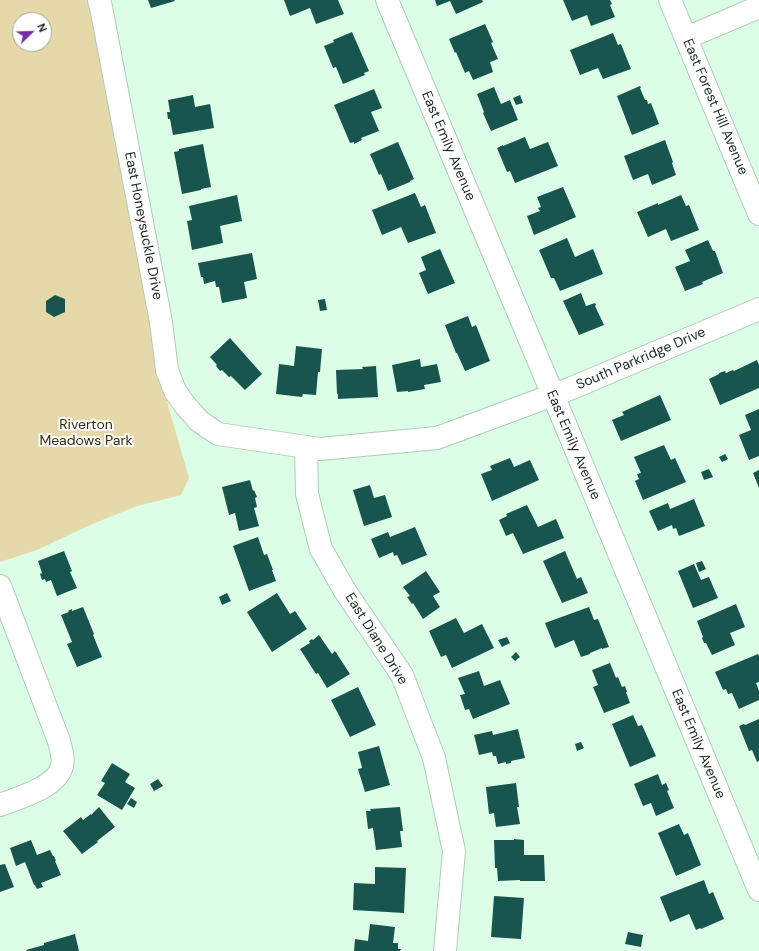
<!DOCTYPE html>
<html>
<head>
<meta charset="utf-8">
<style>
	body { margin:0 }
	#map { position:relative; width:759px; height:951px; overflow:hidden; background:#dcfee7; font-family:"DM Sans",sans-serif }
	canvas { display:block }
	.north { position:absolute; left:12px; top:12px; width:40px; height:40px; box-sizing:border-box; background:#fff; border:1px solid #a3a9a5; border-radius:50%; rotate:67deg; font-size:11px; font-weight:700; line-height:16px; text-align:center; color:#1a271f }
	.north::after { content:''; display:block; margin:auto; width:14px; height:18px; background:#732da1; clip-path:polygon(50% 0,100% 100%,50% 72%,0 100%) }
</style>
</head>
<body>
<div id="map">
<canvas width="759" height="951"></canvas>
<div class="north">N</div>
</div>
<script>
const g = document.querySelector('canvas').getContext('2d');
g.lineJoin = 'round';
function fill(path, color) { g.fillStyle = color; g.fill(path, 'evenodd'); }
function strokePath(path, color, width, dash) { g.strokeStyle = color; g.lineWidth = width; g.lineCap = dash ? 'butt' : 'round'; g.setLineDash(dash || []); g.stroke(path); }
function label(font, color, halo, rows, align = 'center') {
  g.font = font + ' "DM Sans",sans-serif'; g.lineWidth = 4; g.setLineDash([]); g.textBaseline = 'middle'; g.strokeStyle = halo; g.fillStyle = color; for (const [text, x, y, turn = 0] of rows) {
    g.save(); g.translate(x, y); g.rotate((+turn || 0) * Math.PI / 180); g.textAlign = isNaN(turn) ? turn : align; if (halo) g.strokeText(text, 0, 0); g.fillText(text, 0, 0); g.restore();
  }
}
fill(new Path2D(`
	M0,0H86L91,12L149,321L169,409L189,478L181,495L137,506L90,525L37,550L0,562ZM20,20H44V44H20Z`), '#e5d9a9');
fill(new Path2D(`
	M148,0H174L175,1L151,8Z
	M284,0H338L344,14L316,24L310,8L290,16Z
	M435,0H482L483,2L456,14L450,1L437,6Z
	M563,0H610L612,4L610,5L615,17L591,26L587,15L572,21Z
	M485,24L493,42L491,43L498,59L490,62L493,72L473,80L469,71L465,73L456,52L455,53L449,39Z
	M352,32L369,71L364,73L365,75L343,84L336,67L333,68L324,46L334,42L333,40Z
	M613,33L618,45L621,44L631,69L603,79L598,68L580,75L570,50Z
	M640,86L641,88H640L645,100H647L648,104L651,103L659,124L632,135L617,96Z
	M494,87L501,104L510,100L518,120L491,131L483,113L484,112L477,94Z
	M374,89L382,108L371,112L379,131L361,138L362,140L354,144V142L350,143L334,105Z
	M193,95L195,107L210,104L214,128L173,135L170,119H168L167,112H170L168,100Z
	M520,95L523,103L516,105L513,98Z
	M525,137L530,149L548,142L558,166L515,183L510,171L507,172L497,148L503,145V146Z
	M665,140L673,162L672,163L676,175L652,185L648,174L633,180L624,156Z
	M398,142L414,179L410,181V182L388,191L381,174L379,175L370,154Z
	M203,144L211,187L201,189V190L182,194L174,152L179,151V149Z
	M563,187L576,217L534,235L527,216L540,211L538,208L541,207L537,197Z
	M415,193L421,207L425,205L436,233L408,243L401,227L382,235L372,210Z
	M237,195L242,221L220,226L223,243L192,250L187,221L192,220L189,206Z
	M681,195L686,206L689,205L699,230L671,241L666,229L648,237L637,212L658,203V205Z
	M567,238L575,257L593,249L603,274L560,291L554,278H551L539,250Z
	M708,240L713,251H715L723,273L702,282L703,284L685,291L675,267L690,261L685,250Z
	M440,249L455,283L428,294L419,273L426,270L421,257Z
	M252,253L257,279L244,282L247,298L222,303L219,287H216L215,281L204,284L203,277H201L198,263Z
	M581,293L586,306L595,303L596,305L595,306L604,325L579,335L563,301Z
	M55,295L65,299V312L54,317L46,312V301Z
	M325,299L327,310L320,311L318,300Z
	M468,316L472,327L476,325L490,361L465,371L457,353H456L445,325Z
	M230,338L262,374L245,390L231,376L229,377L222,370L220,371L216,366L217,365L210,357Z
	M296,346L322,349L320,372H318L316,395L303,394L302,397L276,394L279,364L294,366Z
	M420,359L421,367L437,364L441,382L424,385L425,389L408,392V391L397,392L392,365Z
	M757,360L759,365V388L720,405L709,379L719,374V373L725,371L726,373L733,370L734,371Z
	M376,366L378,397L338,399V394H337L336,370L363,369L362,367Z
	M660,395L671,420L621,441L612,420L624,415L622,412Z
	M759,409V456L749,460L739,435L751,430L745,415Z
	M664,445L671,460L675,458L686,482L643,500L635,481L639,479L637,474L641,473L634,457Z
	M725,454L728,459L722,462L719,457Z
	M510,458L514,467L530,460L539,480L492,501L481,474L492,470L490,466Z
	M709,469L713,477L704,480L701,472Z
	M759,470V488L753,473Z
	M250,480L253,491L254,490L257,497L255,498L257,507L254,508L259,526L239,531L235,513L229,515L222,487Z
	M370,485L374,498L385,495L392,517L364,526L353,490Z
	M694,499L705,526L679,536L676,528L673,529L672,525L658,531L649,511L668,503L670,509Z
	M527,505L538,527L556,519L564,538L523,554L513,533L506,536L499,520L507,516L506,514Z
	M415,527L427,555L402,565L397,555L394,556L393,552L379,558L371,539L388,532L390,537Z
	M258,537L264,555L267,554L273,570H272L276,581L249,591L233,546Z
	M64,551L72,571L70,572L77,588L57,596L51,580L46,582L45,579L42,580L40,574L42,573L38,561Z
	M565,551L577,579L581,577L588,593L562,603L543,561Z
	M702,561L706,569L699,572L696,563Z
	M694,564L701,580L709,577L718,598L693,608L678,571Z
	M426,571L440,592L433,596L440,607L423,619L413,603L412,604L407,597L410,596L403,587Z
	M227,593L231,601L222,605L219,597Z
	M277,593L290,614L295,611L307,629L272,652L247,612Z
	M736,604L745,627L730,633L735,645L712,655L706,643H704L702,638L703,637L697,621Z
	M83,607L94,634L93,635L102,657L77,667L67,644L72,642L61,615L69,612L68,611L72,609V611Z
	M589,607L594,620L598,619L609,647L602,649V648L590,653V654L581,657L574,640L555,648L545,623Z
	M456,618L464,633L482,624L494,648L452,668L446,655L441,657L429,631Z
	M319,635L332,654L335,651L350,674L327,688L318,673L316,674L300,649L310,643L309,641L312,639L313,640Z
	M507,637L510,643L502,647L498,640Z
	M516,652L520,657L515,661L511,657Z
	M758,654L759,656V682L756,683L759,691V700L739,709L732,693L728,694L726,689L723,690L715,672Z
	M610,663L616,678L618,677L622,687L625,686L627,692H626L630,703L604,713L593,687L598,685L592,670Z
	M479,671L484,686L500,680L510,704L473,719L469,709L465,710L460,695L465,694L458,678Z
	M358,687L376,725L350,737L331,700Z
	M633,715L638,726L642,725L656,756L630,767L612,724Z
	M759,719V761L757,762L752,750L749,751L739,726L744,724L745,725Z
	M518,729L525,758L511,761V763L506,764V762L498,764L496,756H493L492,752L479,755L474,735L492,731L493,735Z
	M581,742L584,748L577,751L575,744Z
	M379,746L390,785L365,792L358,769L362,768L358,752Z
	M112,763L130,774L125,782L135,788L122,810L97,795L105,783L101,781Z
	M658,774L662,785L666,783L669,790L667,791L674,808L656,816L651,803L643,806L634,784Z
	M158,779L163,786L154,791L150,784Z
	M516,783L519,807H517L520,824L496,827L494,813L489,814L486,787Z
	M131,798L137,802L134,808L127,804Z
	M99,807L115,827L97,841L98,842L82,854L63,831L81,817L83,820L91,814V815Z
	M400,807L403,831H400L402,847L376,850L373,828L368,829L366,811H371L370,809Z
	M679,824L684,835L688,833L701,865L676,876L658,833Z
	M514,839L524,840V855H544L545,881H520V880L498,881L497,868H495L494,840H514Z
	M31,840L37,855L50,850L53,856H54L56,861H55L61,875L41,883L43,887L37,889L35,885H34L25,862L16,866L10,848Z
	M5,864L14,887L0,892V865Z
	M375,867L406,868L404,913L353,910L354,883L375,884Z
	M704,880L709,894L713,892L724,919L701,929L700,928L696,930L689,914L670,922L660,897Z
	M494,896L524,898L521,939L491,937Z
	M370,924L395,927L393,943H398V949H401L400,951H354L355,939L368,941Z
	M628,932L643,935L641,947L625,944Z
	M75,934L79,951H27L26,950L44,945V943Z`), '#18554f');
const minor = new Path2D(`
	M99,0L101,7L161,322L167,370L175,391L185,405L199,421L218,434L320,449L437,438L572,388L759,309
	M387,0L561,414L759,890
	M670,0L759,214
	M686,38L759,7
	M306,447L307,494L321,549L345,591L402,675L434,758L454,851L445,951
	M0,586L59,741C61,750 65,761 61,769C54,788 18,798 0,805`);
strokePath(minor, '#accdb7', 24);
strokePath(minor, '#fff', 22);
label('14px', '#1a271f', '#fff', [
	["East Forest Hill Avenue",715,107,67],
	["East Emily Avenue",448,146,67],
	["East Honeysuckle Drive",143,226,79],
	["South Parkridge Drive",641,359,-23],
	["East Emily Avenue",573,445,67],
	["East Diane Drive",376,639,58],
	["East Emily Avenue",698,744,67]
]);
label('14px', '#342b07', '#fff', [
	["Riverton",86,425],
	["Meadows Park",86,441]
]);
</script>
</body>
</html>
